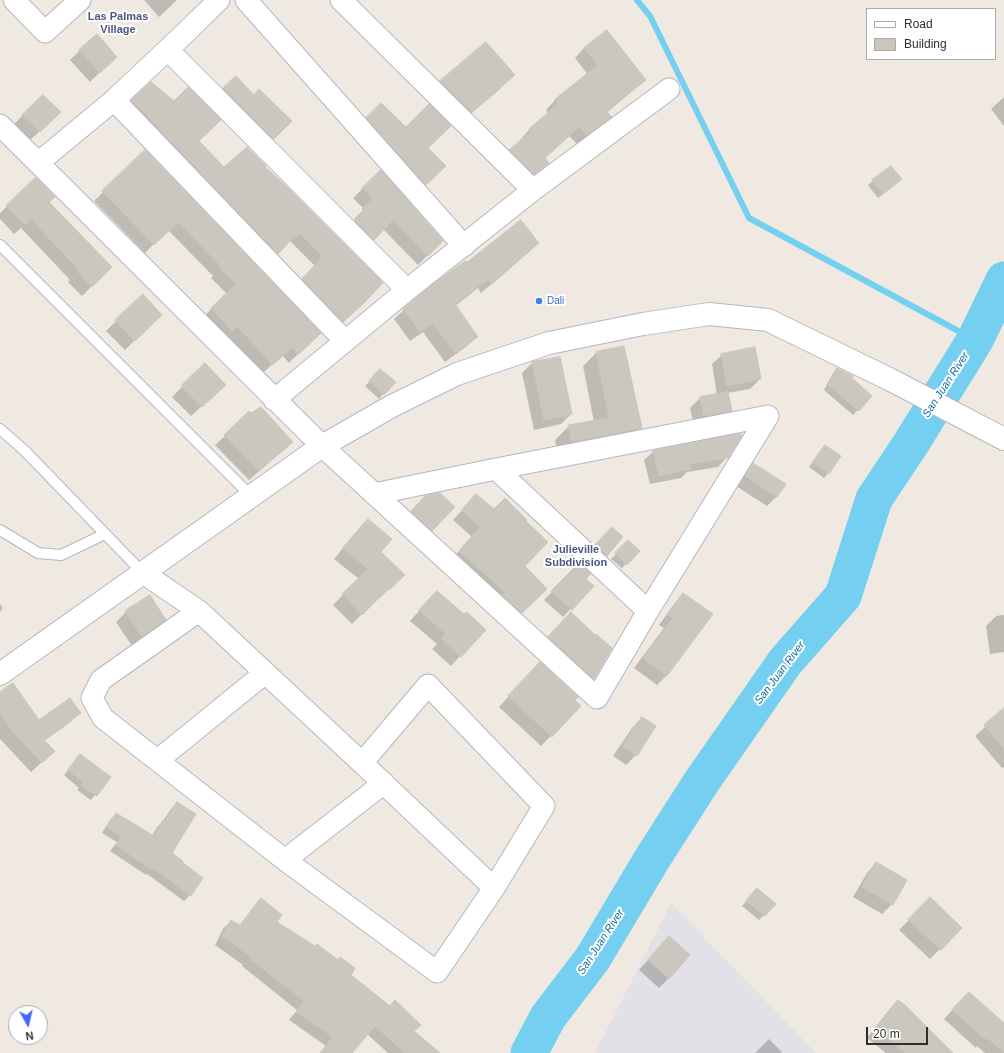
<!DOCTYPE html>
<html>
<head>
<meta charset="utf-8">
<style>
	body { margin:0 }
	#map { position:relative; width:1004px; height:1053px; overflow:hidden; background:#efe9e1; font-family:Helvetica,sans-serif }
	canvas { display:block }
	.legend { position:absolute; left:866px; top:8px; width:130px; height:52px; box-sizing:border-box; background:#fff; border:1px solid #ababab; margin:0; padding:5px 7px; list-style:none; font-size:12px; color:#2e2e2e }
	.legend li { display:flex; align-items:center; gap:8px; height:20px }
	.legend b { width:20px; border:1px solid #ababab }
	.north { position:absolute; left:8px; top:1005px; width:40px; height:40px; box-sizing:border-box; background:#fff; border:1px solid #ababab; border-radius:50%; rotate:172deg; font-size:11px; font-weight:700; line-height:16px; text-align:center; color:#2e2e2e }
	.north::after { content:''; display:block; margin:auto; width:14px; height:18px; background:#4264fb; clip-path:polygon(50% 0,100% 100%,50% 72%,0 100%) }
	.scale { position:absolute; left:866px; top:1027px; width:62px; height:18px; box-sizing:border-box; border:2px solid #2e2e2e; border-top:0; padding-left:5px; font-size:12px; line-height:14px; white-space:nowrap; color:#2e2e2e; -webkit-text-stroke:3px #fff; paint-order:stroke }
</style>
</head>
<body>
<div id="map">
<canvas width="1004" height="1053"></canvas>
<ul class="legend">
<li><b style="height:5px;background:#fff"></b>Road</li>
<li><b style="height:11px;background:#cbc7bf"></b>Building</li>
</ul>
<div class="north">N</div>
<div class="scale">20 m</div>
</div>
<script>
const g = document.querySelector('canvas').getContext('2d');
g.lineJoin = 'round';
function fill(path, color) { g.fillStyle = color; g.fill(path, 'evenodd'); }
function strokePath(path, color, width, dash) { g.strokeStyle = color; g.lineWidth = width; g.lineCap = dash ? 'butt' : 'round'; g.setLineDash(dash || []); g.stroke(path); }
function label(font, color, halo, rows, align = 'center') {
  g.font = font + ' Helvetica,sans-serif'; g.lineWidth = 4; g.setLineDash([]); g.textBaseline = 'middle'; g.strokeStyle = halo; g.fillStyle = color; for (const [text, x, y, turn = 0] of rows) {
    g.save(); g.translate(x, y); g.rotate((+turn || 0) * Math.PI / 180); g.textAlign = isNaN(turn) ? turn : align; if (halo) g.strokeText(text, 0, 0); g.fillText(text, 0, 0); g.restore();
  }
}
fill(new Path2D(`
	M671,903L816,1053H595Z`), '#e3e1e8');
fill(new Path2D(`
	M144,0H177L159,17Z
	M96,35L106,66L90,82L70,60Z
	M486,44L513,75L499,90L456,126L426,96L441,82Z
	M584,48L645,80L635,89L606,113L610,117L600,126L577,144L569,136L544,158L548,163L538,172L524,183L500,160L521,142L520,140L529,130L548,113L546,110L555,100L588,75L575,58Z
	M236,77L254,96L291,121L263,148L214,98Z
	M151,83L198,141L224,169L264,167L286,186L353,313L334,330L294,289L314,267V265L290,241L269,262L123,110Z
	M1004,97V126L991,109Z
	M381,104L445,166L416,194L357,128Z
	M23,115L50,122L29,141L13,125Z
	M145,151L319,333L289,363L282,355L263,373L227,335L222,339L202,318L227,294L211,278L213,276L168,230L145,253L94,201Z
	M36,179L48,202L101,277L82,296L68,282L70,280L21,228L14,234L0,219V213Z
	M873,181L896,184L878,198L868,185Z
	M363,188L442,241L418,265L383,229L364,248L346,230L355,221L354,219L364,209L353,198Z
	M538,243L528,253L481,293L478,288L455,306L477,337L467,346L445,362L423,332L410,341L394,319L404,310L466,264Z
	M116,321L151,324L125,350L106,331Z
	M596,353L640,428L627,442L558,455L555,440L569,426L594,422L583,366Z
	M722,355L760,379L750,389L727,393L731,410L721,420L694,426L690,408L700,398L717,395L712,364Z
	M559,358L571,414L561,424L534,430L522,373L532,363Z
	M837,369L851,379L858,410L853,415L824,390L833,373Z
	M381,370L383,394L379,399L365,386Z
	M182,387L215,394L191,416L172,397Z
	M225,436L282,451L249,480L215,445Z
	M821,451L828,473L824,478L809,467Z
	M653,452L727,457L718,467L687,472L681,478L650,484L644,460Z
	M754,464L777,496L767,506L736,486L744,474Z
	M476,495L523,566L546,589L512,622L450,561L472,537L453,520Z
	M425,497L431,530L422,540L402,521Z
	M368,520L380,552L403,575L379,599L378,598L352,624L333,605L359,579L334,559L358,530Z
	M607,533L622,537L601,560L591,551Z
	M628,542L638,551L622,568L611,559Z
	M574,569L592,586L563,617L544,600Z
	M683,595L667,675L657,685L634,668L664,628L659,625L674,604Z
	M150,596L165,619L155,629L132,646L116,622L126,612Z
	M427,602L460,656L451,666L432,649L437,644L410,621Z
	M0,604L3,608L0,612Z
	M1004,615V652L990,654L986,626L996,616Z
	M561,623L595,636L611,649L593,678L584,688L539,647Z
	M530,673L573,700L580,706L541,746L499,707Z
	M0,694L39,722L80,713L69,723L44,741L43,761L31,772L0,739Z
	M1004,710V767L1002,768L975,736Z
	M642,718L636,755L626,765L613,756L632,728Z
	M76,760L110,777L91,800L77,790L79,788L64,775Z
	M177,803L171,854L190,895L184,901L147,874L146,875L110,851L117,842L102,833L110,820L116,814L152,836L157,827L163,821L171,809Z
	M876,863L892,904L882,914L853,897L867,873Z
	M752,894L774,904L759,920L742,906Z
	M930,899L961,928L930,959L899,930Z
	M261,900L275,923L349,975L413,1032L426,1053H388L367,1034L350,1053H320L326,1046L289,1020L297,1010L242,966L243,965L215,945L223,929L231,921L239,926L253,908Z
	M669,937V978L659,988L639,970Z
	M898,1001L951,1053H886L867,1038L889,1010Z
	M960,1002L1004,1025V1053H985L977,1046L976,1048L944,1019Z
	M769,1039L782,1052L781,1053H755Z`), '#0003');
strokePath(new Path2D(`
	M637,0L650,16L749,218L975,340`), '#75cff0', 6);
strokePath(new Path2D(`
	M529,1053L548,1017L593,958L652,859L702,781L785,662L843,596L874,499L910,445L975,340L1004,280`), '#75cff0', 37);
const building = new Path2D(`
	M607,30L646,80L606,111L612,117L587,135L579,127L545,158L549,163L534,174L509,150L531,132L529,129L558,104L555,99L598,65L584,48Z
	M97,34L117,57L100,73L79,50Z
	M486,42L515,75L472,112L440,81Z
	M236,76L254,95L259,89L292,121L274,139L223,88Z
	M151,82L174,101L188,87L221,120L199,141L224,167L247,147L266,166L265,167L286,186L383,283L363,304L343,322L302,279L322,257V256L300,233L296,237L295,236L278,254L151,121L152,120L131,100Z
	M43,95L61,112L40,132L22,115Z
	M381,103L406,127L429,104L451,126L428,148L446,166L426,185L366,118Z
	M145,150L321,333L299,354L292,347L273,365L237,326L232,331L211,308L236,284L220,268L221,266L178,222L154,245L102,191Z
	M891,166L902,179L883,194L872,180Z
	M381,170L443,241L428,256L393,220L374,240L355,220L364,211L362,209L373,199L362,188Z
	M36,177L55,197L49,202L112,267L92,287L77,271L79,270L31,219L25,225L6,206Z
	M521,220L539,243L510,267V268L492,284L488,279L455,304L478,337L455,353L433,323L420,332L403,309L432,285L465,261L467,262Z
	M143,294L162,315L135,341L115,320Z
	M624,346L642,428L572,442L568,425L609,418L596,352Z
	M755,347L761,379L727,386L721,354Z
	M560,357L572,414L544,420L532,362Z
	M205,363L226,385L202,407L181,386Z
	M837,368L853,376L852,378L872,396L859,411L828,385Z
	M380,369L396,382L384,395L369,381Z
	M728,392L732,411L704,416L700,397Z
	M261,407L293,442L259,471L224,435L249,411L251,413Z
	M736,434H741L742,436L728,458L690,464L691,469L659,476L653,451Z
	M825,445L841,456L829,474L813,462Z
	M753,463L786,484L777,497L745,476Z
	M440,493L455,507L432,531L411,511L425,496Z
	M476,494L494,509L505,498L527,520L526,521L548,542L525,566L547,589L522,613L502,595L505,592L459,551L480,527L462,510Z
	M368,519L392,539L381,552L405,575L389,590L388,589L362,615L342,594L368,569L343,548Z
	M612,527L623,537L607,556L595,545Z
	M628,540L640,551L627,565L615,553Z
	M579,563L591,574L586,579L594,586L572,610L551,591L574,568V569Z
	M437,591L464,614L467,612L486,630L461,657L441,638L446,634L419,610Z
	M683,593L713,614L667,676L643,658L673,618L668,615Z
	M150,595L166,620L142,637L125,611Z
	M571,612L595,635L596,634L612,648L594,679L548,637Z
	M540,662L578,697L575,700L581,706L552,737L508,696Z
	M13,683L39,720L70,698L81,713L44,740L55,751L42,763L13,732L0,713V692Z
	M1004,708V749L984,725Z
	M642,717L656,726L637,756L622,746Z
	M80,754L111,777L97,796L81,785L83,782L68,770Z
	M177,802L196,814L172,853L183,861L182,862L203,878L191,896L153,868L152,870L116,845L122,836L107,827L116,813L154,836L163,820L165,821Z
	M876,862L907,880L893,905L862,887Z
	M757,888L776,904L765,916L746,901Z
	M930,897L962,928L941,950L908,920Z
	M261,898L282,915L277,922L315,946L317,944L338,960L340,957L355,968L351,975L390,1006L395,1000L421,1025L414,1031L440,1053H405L375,1026L352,1053H320L333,1037L296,1012L304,1001L249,958L250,956L222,936L231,920L240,925Z
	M669,936L690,955L669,979L648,960Z
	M969,992L1004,1023V1052L987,1038L985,1039L952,1010Z
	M898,1000L906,1006L953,1053H906L875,1029Z`);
fill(building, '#cbc7bf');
strokePath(building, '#cbc5ba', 1);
const lane = new Path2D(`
	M0,245L251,496
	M0,429L25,451L143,573
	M0,530L38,553L61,555L105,534`);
const street = new Path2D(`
	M14,0L45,32L80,0
	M246,0L464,246
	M341,0L533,190
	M168,50L407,290
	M114,100L345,341
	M0,125L322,446L597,698L648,611L768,416L496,469L374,494
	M38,163L114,100L182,36L219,0
	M274,400L407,290L533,190L669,89
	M496,469L648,611
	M143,573L199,611L362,763L494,888
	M199,611L101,680L92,698L103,718L285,860L437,972L494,888L544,806L428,685L362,763
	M158,760L265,673
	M285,860L384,783`);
const secondary = new Path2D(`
	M0,674L322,446L392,406L457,374L549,343L643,324L709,314L768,320L891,380L1004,439`);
strokePath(lane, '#b4b7c1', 12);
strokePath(street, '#b4b7c1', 23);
strokePath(secondary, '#b4b7c1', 24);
strokePath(lane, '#fff', 10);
strokePath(street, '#fff', 21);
strokePath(secondary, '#fff', 22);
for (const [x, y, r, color] of [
	[539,301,4,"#3f7fe0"]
]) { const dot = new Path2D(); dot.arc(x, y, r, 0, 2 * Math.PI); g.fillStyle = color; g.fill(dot); strokePath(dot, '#fff', 1.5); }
label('10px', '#366cbe', '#fff', [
	["Dali",547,301]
], 'left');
label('bold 11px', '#4d5680', '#fff', [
	["Las Palmas",118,17],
	["Village",118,30],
	["Julieville",576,550],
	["Subdivision",576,563]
]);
label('italic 11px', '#0d6fa3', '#fff', [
	["San Juan River",946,385,-57],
	["San Juan River",780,673,-53],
	["San Juan River",601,942,-57]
]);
</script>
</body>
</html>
